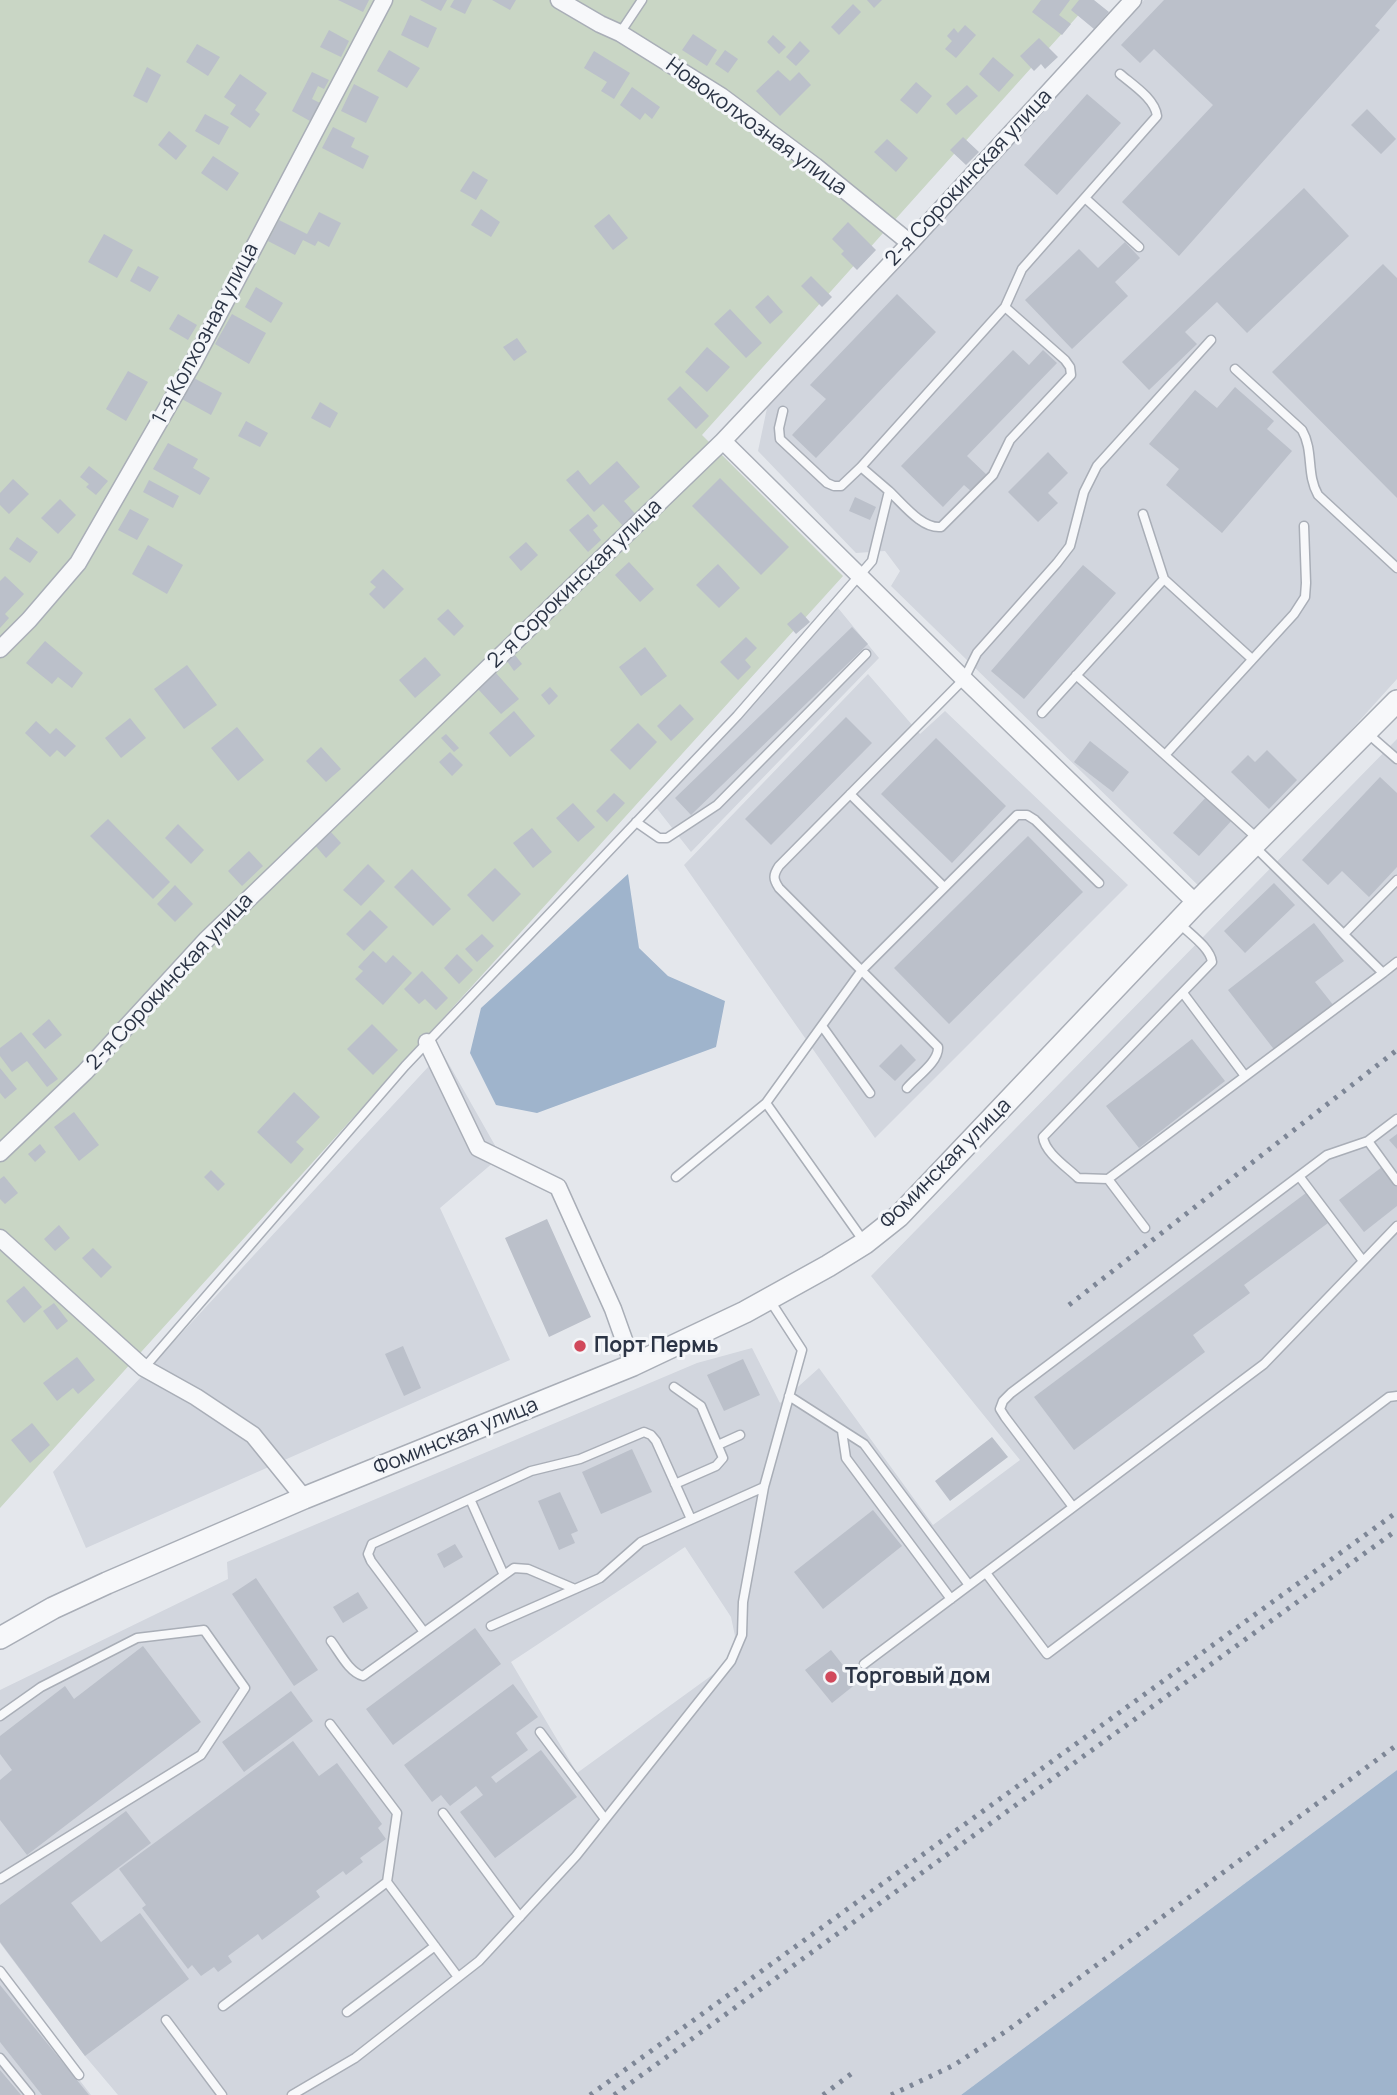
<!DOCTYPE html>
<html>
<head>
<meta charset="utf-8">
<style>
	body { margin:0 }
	canvas { display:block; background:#e4e7ec }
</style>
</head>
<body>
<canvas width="1397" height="2095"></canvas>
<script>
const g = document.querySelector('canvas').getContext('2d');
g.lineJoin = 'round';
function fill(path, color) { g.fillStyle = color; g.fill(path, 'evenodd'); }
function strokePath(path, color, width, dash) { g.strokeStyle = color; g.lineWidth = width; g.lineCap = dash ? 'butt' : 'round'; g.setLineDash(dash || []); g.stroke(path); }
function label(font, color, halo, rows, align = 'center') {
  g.font = font + ' Manrope,sans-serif'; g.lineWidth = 6; g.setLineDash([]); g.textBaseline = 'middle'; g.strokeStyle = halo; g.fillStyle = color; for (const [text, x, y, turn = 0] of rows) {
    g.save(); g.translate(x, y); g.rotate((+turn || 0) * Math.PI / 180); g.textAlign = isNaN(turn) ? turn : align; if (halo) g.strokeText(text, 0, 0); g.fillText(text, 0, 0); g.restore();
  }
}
fill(new Path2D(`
	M1144,0H1397V679L1205,892L891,586L900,571L885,551L856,553L758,451L767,408Z
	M834,603L879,658L691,852L651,801Z
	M868,674L920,734L945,711L1128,885L875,1138L684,865Z
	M1397,739V1770L961,2095H118L85,2056L0,1943V1690L228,1579L227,1562L697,1363L752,1348L780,1403L819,1368L933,1525L1020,1460L871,1276ZM685,1547L731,1617L735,1636L730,1655L715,1673L577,1773L511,1662Z
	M442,1052L501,1156L440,1208L510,1360L86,1548L53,1472Z
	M0,1977L91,2095H0Z`), '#d2d6de');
fill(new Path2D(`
	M0,0H1092L702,435L843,576L0,1508Z`), '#c9d6c5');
fill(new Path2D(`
	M628,874L639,948L668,976L725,1001L716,1047L537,1113L496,1105L470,1053L481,1008Z
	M1397,1770V2095H961Z`), '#9fb4cc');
fill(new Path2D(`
	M338,0H369L363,12Z
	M420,0H447L441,11Z
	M454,0H472L465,14L450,7Z
	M492,0H516L510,10Z
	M867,0H882L874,8Z
	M1041,0H1070L1059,15L1071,24L1062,35L1032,12Z
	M1079,0H1094L1109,12L1094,29L1071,10Z
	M1164,0H1397L1375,26L1380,30L1179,256L1122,202L1213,105L1154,49L1140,63L1121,45Z
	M853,4L861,12L839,35L831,27Z
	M410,15L437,28L428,48L401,35Z
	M965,25L976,35L956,58L945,49L952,41L947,36L954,28L958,33Z
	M329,30L349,41L341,57L320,47Z
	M693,34L717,50L707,66L682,50Z
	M773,35L786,47L779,54L767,42Z
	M1039,38L1058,57L1045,69L1041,64L1034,71L1020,56Z
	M800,41L810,51L796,66L786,57Z
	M197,44L220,57L208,76L186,62Z
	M389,50L420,68L407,88L377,71Z
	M725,50L738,59L728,73L715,64Z
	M594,51L630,73L614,99L601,91L607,82L584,68Z
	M993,57L1014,75L999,92L979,74Z
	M147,67L161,75L147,103L133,96Z
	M778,70L790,81L799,72L811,85L780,116L756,91Z
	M312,72L329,80L324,89L318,86L312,99L320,103L310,121L292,111Z
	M240,74L267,93L255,110L260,114L250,128L230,114L236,105L224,97Z
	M916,82L932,96L917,114L900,100Z
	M354,84L379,97L366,123L341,111Z
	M967,85L978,96L956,115L946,104Z
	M632,87L660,107L652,119L645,113L640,120L620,105Z
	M1087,94L1121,123L1057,195L1024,165Z
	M1367,109L1396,139L1381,154L1351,125Z
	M205,114L229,127L219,145L195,131Z
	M333,127L355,138L351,147L369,156L363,169L322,148Z
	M169,131L187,146L176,160L158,145Z
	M963,137L979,152L966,165L950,150Z
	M887,139L908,158L896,172L874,152Z
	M213,156L239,173L227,191L201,173Z
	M473,171L488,180L476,200L460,191Z
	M1304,188L1349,236L1247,333L1217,302L1185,332L1197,344L1149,390L1122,362Z
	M481,209L500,222L491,237L471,225Z
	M319,212L341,223L329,247L318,241L315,246L303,240L295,255L268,241L279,220L307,234Z
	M609,214L628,238L613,250L594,226Z
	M848,222L876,250L857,270L841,254L844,251L832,239Z
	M104,234L133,250L117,278L88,262Z
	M1125,242L1140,258L1115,282L1128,296L1072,349L1025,300L1079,249L1098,268Z
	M1383,264L1397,278V498L1272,372Z
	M138,266L159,277L150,292L130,281Z
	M811,276L832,297L822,307L801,286Z
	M256,287L283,303L271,323L245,307Z
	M897,294L936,332L816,458L792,435L826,399L810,385Z
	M768,295L783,312L770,324L755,307Z
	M730,309L762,343L746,358L714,324Z
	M178,314L197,325L188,340L169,329Z
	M232,314L266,333L249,364L215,344Z
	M517,338L527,352L514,361L503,347Z
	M707,347L730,367L707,392L685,372Z
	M1013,350L1029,365L1043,350L1057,363L967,456L988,476L972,492L964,485L943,507L901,466Z
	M128,371L148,382L126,421L106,409Z
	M192,377L222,393L211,415L180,398Z
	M680,386L709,416L696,429L667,399Z
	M1235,387L1274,421L1267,429L1292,451L1222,533L1166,485L1179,469L1149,444L1195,390L1217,408Z
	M320,402L338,413L330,428L311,418Z
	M246,421L268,433L260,447L238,436Z
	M168,443L198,459L193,468L210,478L200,495L153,469Z
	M1048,452L1068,473L1048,493L1058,503L1038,522L1008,492Z
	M617,461L640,487L624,501L637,516L624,527L603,504L594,512L566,480L578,470L590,485Z
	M89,466L108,481L96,495L86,487L89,484L80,477Z
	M720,478L789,547L761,575L692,506Z
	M13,479L29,494L9,514L0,505V493Z
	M149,480L179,496L173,508L143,492Z
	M855,497L876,507L870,520L849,511Z
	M60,499L76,515L58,534L41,518Z
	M130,509L149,519L137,540L118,530Z
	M588,514L598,526L593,530L601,540L588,552L569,530Z
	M17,537L38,552L30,563L9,549Z
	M526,542L538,555L521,571L509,557Z
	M148,545L183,565L167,594L132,574Z
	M629,562L654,589L640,602L615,575Z
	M718,564L740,588L719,608L696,585Z
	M1083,565L1116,593L1024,699L991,671Z
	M383,569L404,589L384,609L369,594L376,587L370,582Z
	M5,576L24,594L5,614L9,618L0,628V581Z
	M448,609L464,626L454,636L437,619Z
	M801,612L810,622L796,634L787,624Z
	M852,627L868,644L691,815L675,798Z
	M746,637L757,648L745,660L751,667L738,680L720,662Z
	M45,641L83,673L72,688L58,677L52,684L26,663Z
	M645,647L667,676L641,696L619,667Z
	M515,655L522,664L514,671L507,661Z
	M425,657L441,675L415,698L399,680Z
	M187,665L217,705L184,729L154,689Z
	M496,673L519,699L501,714L478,689Z
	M550,687L558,696L549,705L541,695Z
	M680,704L694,719L671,741L657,726Z
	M514,711L535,736L510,757L489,733Z
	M846,717L872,743L771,845L745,819Z
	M130,718L146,738L121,758L105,738Z
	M36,721L50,734L56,728L76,746L65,757L57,750L50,757L25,733Z
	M638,723L657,742L630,770L610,750Z
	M237,727L264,760L238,781L211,748Z
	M446,734L459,748L454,752L441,738Z
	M936,738L1006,806L952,863L881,794Z
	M1090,741L1129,772L1113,792L1074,762Z
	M321,747L341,769L326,782L306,761Z
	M1267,750L1297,780L1269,809L1231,772L1248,755L1255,762Z
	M450,752L463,765L452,776L439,762Z
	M1380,777L1397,793V867L1369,897L1342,871L1328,885L1302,860Z
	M614,793L625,803L607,822L596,811Z
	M1208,795L1233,819L1199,856L1173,833Z
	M573,803L595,827L578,842L556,818Z
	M108,819L170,882L153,899L90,836Z
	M178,824L204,850L191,864L165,838Z
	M532,828L552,852L533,868L513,843Z
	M329,830L341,843L326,858L314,844Z
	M1028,836L1083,892L949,1024L894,968Z
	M249,851L263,866L242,886L228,871Z
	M368,864L385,881L361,906L343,890Z
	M495,868L521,894L493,922L467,895Z
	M412,869L451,909L433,926L394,887Z
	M1274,883L1295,905L1245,953L1224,931Z
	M175,885L193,904L175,922L157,904Z
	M370,910L388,927L364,951L346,934Z
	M1314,923L1344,961L1315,982L1334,1006L1276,1052L1228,990Z
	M482,934L494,946L477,962L465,949Z
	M373,951L386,963L393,955L412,973L383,1005L355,979L363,971L358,967Z
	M457,954L473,970L459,984L444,968Z
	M422,971L448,998L436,1010L425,999L419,1004L404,989Z
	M49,1019L62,1035L45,1049L32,1034Z
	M372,1024L398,1050L373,1075L347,1049Z
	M21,1032L58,1079L47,1087L27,1061L12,1072L0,1056V1048Z
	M1192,1039L1225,1081L1139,1148L1106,1106Z
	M901,1044L916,1060L895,1081L879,1066Z
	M0,1068L17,1089L5,1099L0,1093Z
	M294,1092L320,1117L296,1142L304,1149L291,1164L257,1132Z
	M74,1112L99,1145L79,1161L54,1127Z
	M1397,1134V1149L1389,1140Z
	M40,1144L46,1152L35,1162L28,1154Z
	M1382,1167L1397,1187V1206L1364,1232L1339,1200Z
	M211,1170L225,1184L218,1191L204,1177Z
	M4,1176L18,1193L5,1204L0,1199V1179Z
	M1306,1193L1328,1223L1244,1285L1250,1293L1193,1335L1205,1352L1074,1450L1034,1397Z
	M547,1219L591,1317L549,1337L505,1238Z
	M59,1225L70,1238L55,1251L44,1239Z
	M93,1248L112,1267L101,1278L82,1258Z
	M24,1286L42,1307L24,1323L6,1301Z
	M54,1303L68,1321L57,1330L43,1311Z
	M403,1346L421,1388L404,1396L385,1354Z
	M77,1357L95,1380L78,1394L73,1388L57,1401L43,1383Z
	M743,1359L760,1395L724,1411L707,1375Z
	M32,1423L50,1445L30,1463L11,1440Z
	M992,1437L1008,1457L950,1501L935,1481Z
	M632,1449L652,1492L601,1514L582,1472Z
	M560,1492L578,1531L571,1534L575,1543L559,1550L538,1501Z
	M873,1510L902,1546L823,1609L794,1572Z
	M455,1544L463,1557L444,1568L437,1554Z
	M256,1578L318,1670L294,1686L232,1594Z
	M358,1592L368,1608L343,1623L333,1607Z
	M475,1628L501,1664L393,1745L366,1709Z
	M143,1646L201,1722L27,1855L0,1820V1780L12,1770L0,1754V1736L65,1686L74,1699Z
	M831,1650L857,1683L832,1703L805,1670Z
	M513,1684L538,1717L516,1733L528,1750L491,1777L496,1783L541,1750L577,1797L495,1858L460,1812L483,1795L476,1786L450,1806L441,1795L432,1802L404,1765Z
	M291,1691L313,1721L244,1772L222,1742Z
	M293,1741L319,1776L337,1763L382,1824L378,1828L386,1839L360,1858L363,1862L346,1875L343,1871L316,1891L320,1897L262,1940L258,1934L228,1956L232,1962L218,1972L214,1967L201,1976L192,1965L188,1969L142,1908L146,1905L119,1869Z
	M126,1811L151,1843L71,1903L101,1942L140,1913L189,1979L85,2056L0,1942V1905Z
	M0,1985L89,2095H42L0,2042Z
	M0,2070L21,2095H0Z`), '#bbc0ca');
const service = new Path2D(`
	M620,33L642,0
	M1085,198L1139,247
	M1235,369L1302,430C1314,451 1306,474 1318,495L1397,568
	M861,467L1005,307L1022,269L1157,116C1155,99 1133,85 1120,74
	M889,491C903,504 922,529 941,527L993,475L1010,440L1071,375L1070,367L1065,360L1005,307
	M1143,514L1164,579L1252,659
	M1076,675L1257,838
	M1042,713L1164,579
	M1366,732L1397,759
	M1165,755L1294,614L1305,597L1306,583L1304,526
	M850,794L944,887
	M636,822L659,838H667L717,805L866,654
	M1344,934L1397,880
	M1383,973L1397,962
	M1183,993L1245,1076
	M822,1026L870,1093
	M907,1088C916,1077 939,1062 938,1047L779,888C773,879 773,875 779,866L964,679L977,653L1057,563L1070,546L1084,492L1097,466L1211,340
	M1368,1141L1397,1181
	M1299,1176L1363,1261
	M676,1177L766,1103
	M1108,1179L1078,1178C1067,1167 1045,1153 1043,1137L1212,962C1210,947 1188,933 1178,922
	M1145,1228L1108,1179L1383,973L1254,846
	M865,1243L766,1103L862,970L1017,815H1027L1035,820L1099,883
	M144,1368L405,1066L737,716L872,561L889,491L861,467L841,486H834L827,483L780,439L779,428L783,411
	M674,1387L701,1406L723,1458L716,1466L675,1484
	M789,1396L864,1444L969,1585
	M842,1431L846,1458L951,1599
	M718,1445L740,1435
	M470,1499L503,1573
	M1073,1507L1005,1417L1000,1409L1003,1401L1011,1393L1327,1155L1368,1141L1397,1119
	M986,1573L1047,1654L1389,1397L1397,1396
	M491,1626L600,1578L641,1542L764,1487
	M424,1632L371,1561L368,1554L372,1544L531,1471L580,1459L644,1432L651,1435L656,1441L691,1519
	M331,1641C340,1653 349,1672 363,1676L514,1568L528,1569L575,1589
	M864,1664L1264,1364L1397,1226
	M0,1716L41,1687L137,1638L204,1630L245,1688L201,1755L0,1879
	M330,1724L397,1813L387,1882
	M540,1732L605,1819
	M443,1813L520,1917
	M0,1971L79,2075
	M223,2006L387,1882L458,1977
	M347,2012L435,1946
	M166,2020L222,2095
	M0,2058L30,2095
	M292,2095L355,2058L479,1961L576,1856L731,1661L742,1635L743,1602L764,1487L802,1350L769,1299`);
const minor = new Path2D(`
	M559,0L600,24L620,33L721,96L815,166L910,243
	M723,441L964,679L1196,903
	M0,649L29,620L78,563L193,363L384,0
	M427,1042L478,1148L558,1187L613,1309L633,1365
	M0,1153L85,1072L207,939L723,441L910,243L1133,0
	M0,1238L144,1368L196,1397L253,1435L304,1498`);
const tertiary = new Path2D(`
	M0,1638L53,1608L107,1583L304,1498L633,1365L745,1312L828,1266L865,1243L899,1216L1196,903L1397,701`);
strokePath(service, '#a9aeb7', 11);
strokePath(minor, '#a9aeb7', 19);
strokePath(tertiary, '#a9aeb7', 24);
strokePath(service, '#f7f8fa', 8);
strokePath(minor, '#f7f8fa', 16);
strokePath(tertiary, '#f7f8fa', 21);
strokePath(new Path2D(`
	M1069,1305L1397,1050
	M590,2095L1397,1512
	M614,2095L1397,1530
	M823,2095L855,2071
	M891,2095L954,2065L1008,2030L1397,1745`), '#7d8696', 5, [3.5, 7]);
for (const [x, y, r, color] of [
	[580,1346,7,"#d1495b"],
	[831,1677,7,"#d1495b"]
]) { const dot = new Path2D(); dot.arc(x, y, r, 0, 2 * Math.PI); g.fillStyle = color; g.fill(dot); strokePath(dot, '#f4f6f9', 2.5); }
label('21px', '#2b3445', '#f4f6f9', [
	["Новоколхозная улица",756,127,36],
	["2-я Сорокинская улица",969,178,-47],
	["1-я Колхозная улица",206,334,-62],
	["2-я Сорокинская улица",575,584,-44],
	["2-я Сорокинская улица",170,982,-47],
	["Фоминская улица",946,1164,-45],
	["Фоминская улица",456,1437,-22]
]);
label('bold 21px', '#2b3445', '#f4f6f9', [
	["Порт Пермь",594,1346],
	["Торговый дом",845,1677]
], 'left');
</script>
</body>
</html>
